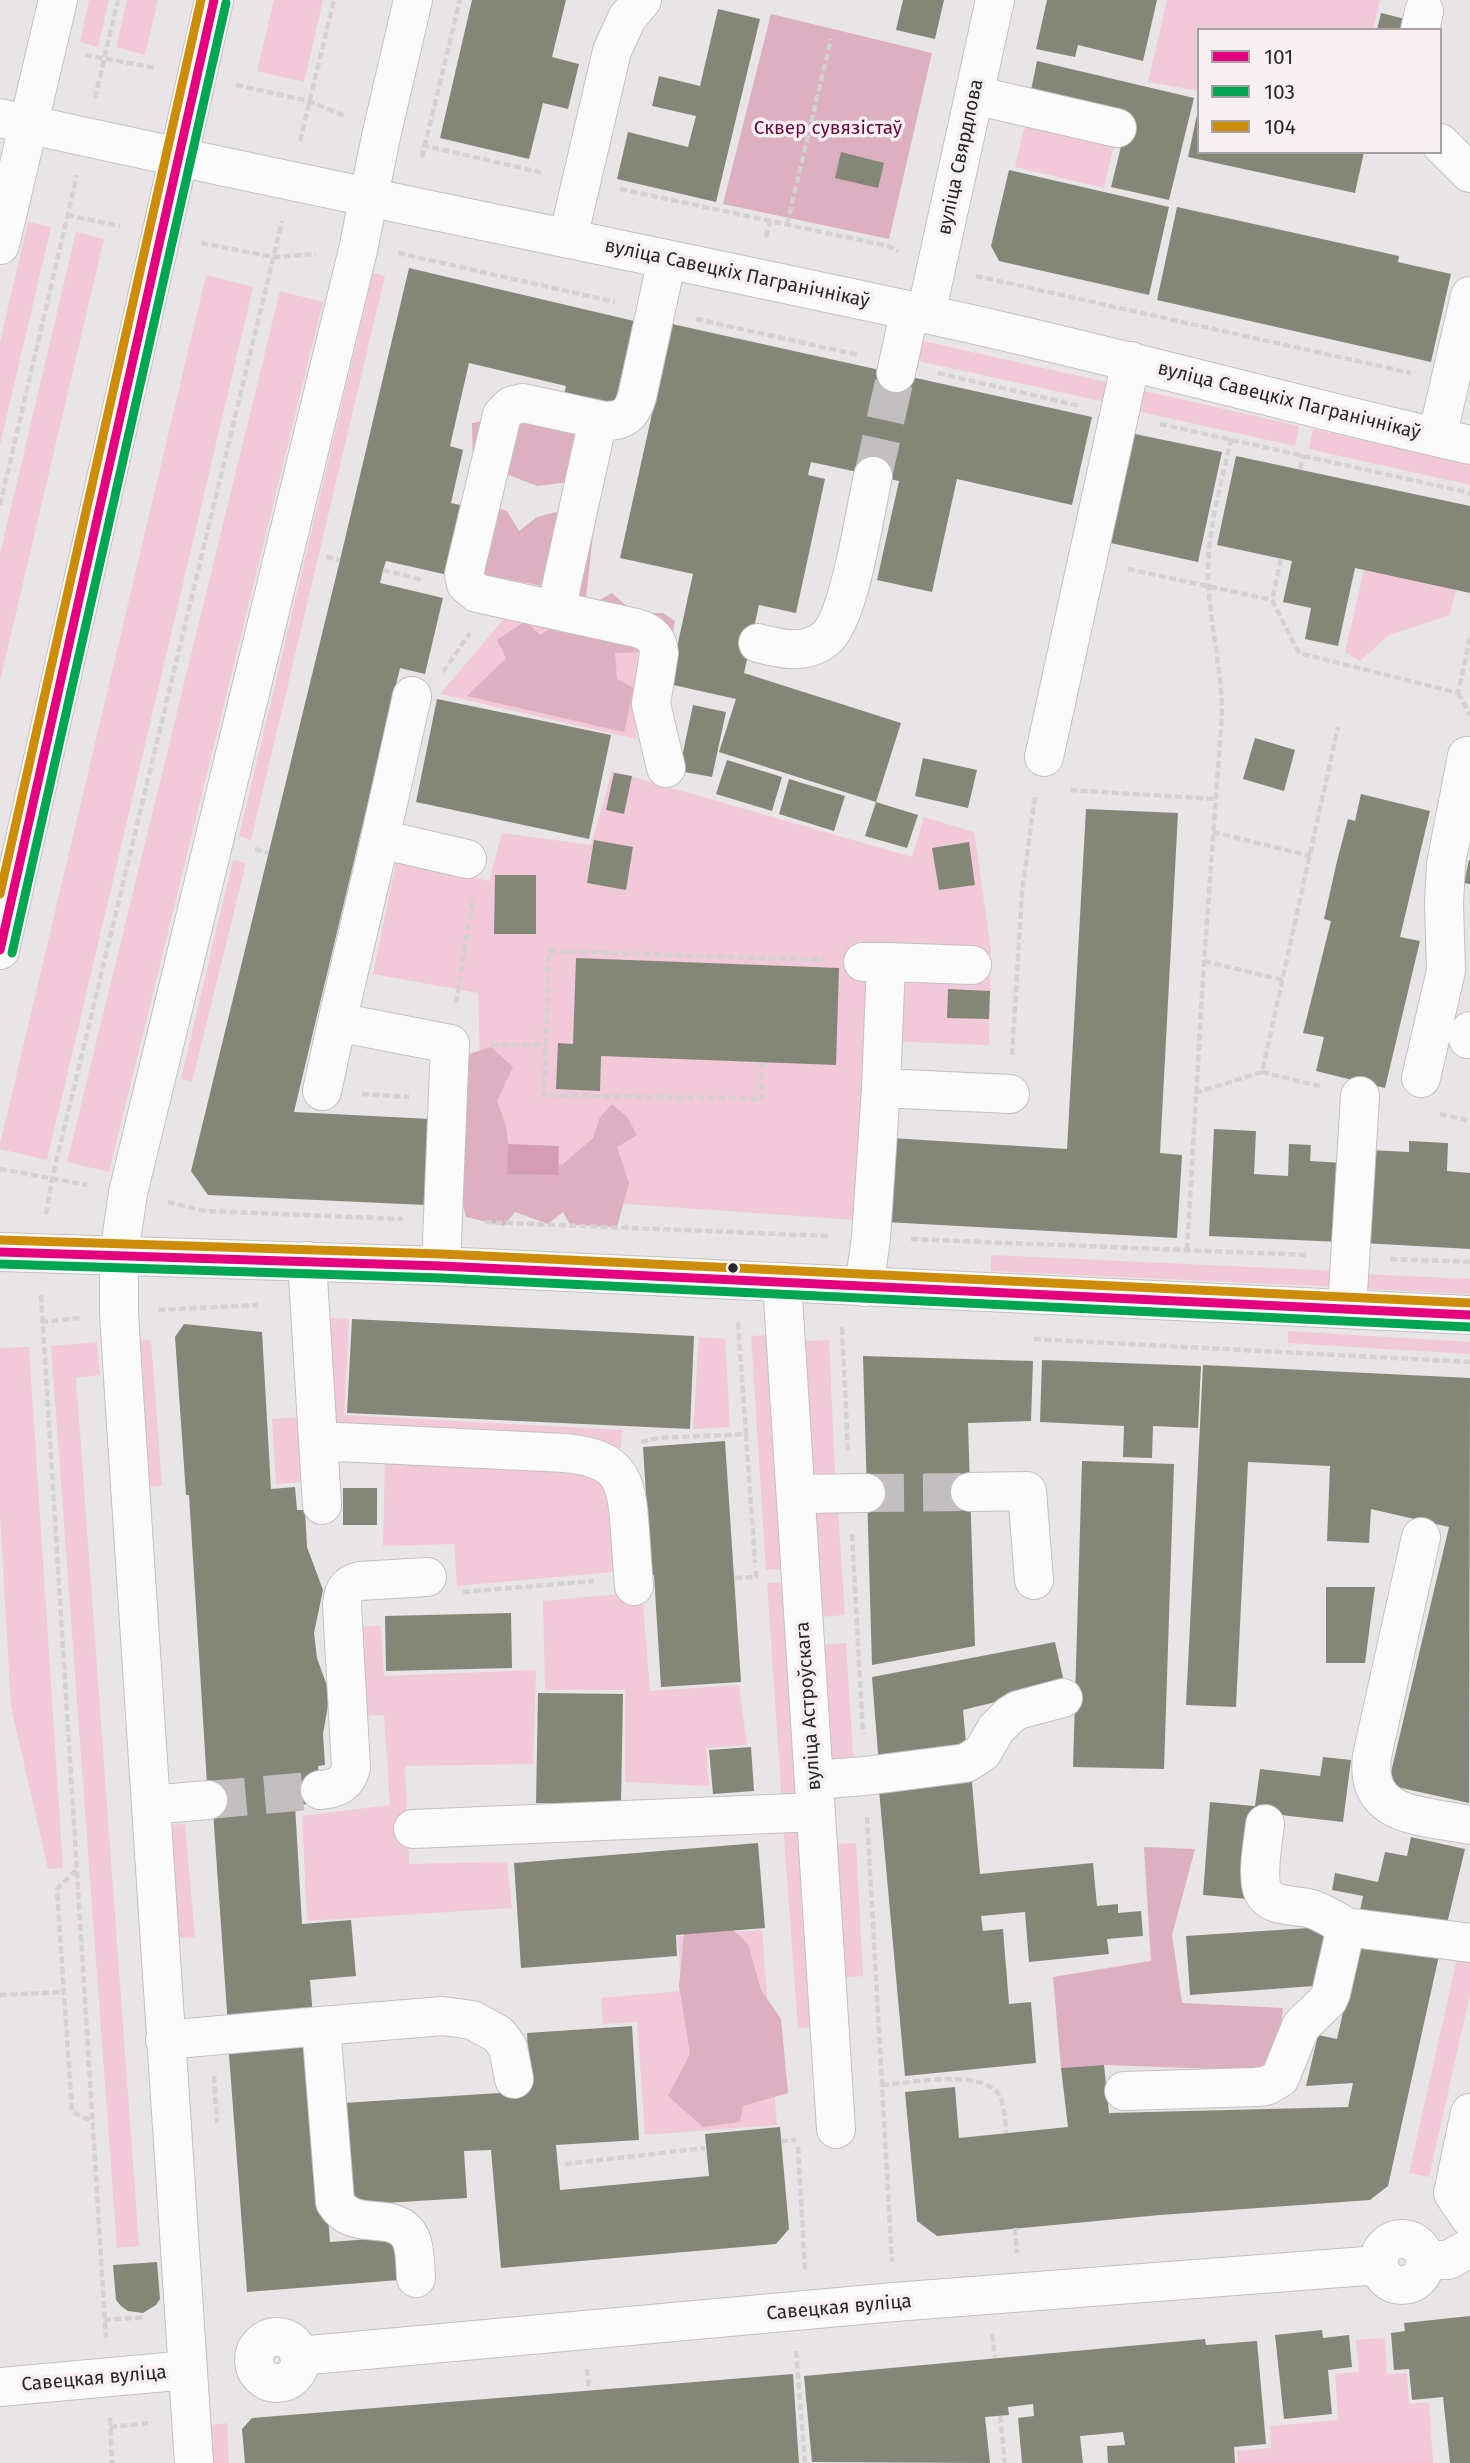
<!DOCTYPE html>
<html>
<head>
<meta charset="utf-8">
<style>
	body { margin:0 }
	#map { position:relative; width:1470px; height:2463px; overflow:hidden; background:#e9e4e6; font-family:"Fira Sans",sans-serif }
	canvas { display:block }
	.legend { position:absolute; left:1197px; top:28px; width:245px; height:126px; box-sizing:border-box; background:#f7f0f3; border:2px solid #a5a0a1; margin:0; padding:9px 12px; list-style:none; font-size:21px; color:#292727 }
	.legend li { display:flex; align-items:center; gap:14px; height:35px }
	.legend b { width:35px; border:2px solid #a5a0a1 }
</style>
</head>
<body>
<div id="map">
<canvas width="1470" height="2463"></canvas>
<ul class="legend">
<li><b style="height:9px;background:#e5007d"></b>101</li>
<li><b style="height:9px;background:#00a651"></b>103</li>
<li><b style="height:9px;background:#ce8d08"></b>104</li>
</ul>
</div>
<script>
const g = document.querySelector('canvas').getContext('2d');
g.lineJoin = 'round';
function fill(path, color) { g.fillStyle = color; g.fill(path, 'evenodd'); }
function strokePath(path, color, width, dash) { g.strokeStyle = color; g.lineWidth = width; g.lineCap = dash ? 'butt' : 'round'; g.setLineDash(dash || []); g.stroke(path); }
function label(font, color, halo, rows, align = 'center') {
  g.font = font + ' "Fira Sans",sans-serif'; g.lineWidth = 7; g.setLineDash([]); g.textBaseline = 'middle'; g.strokeStyle = halo; g.fillStyle = color; for (const [text, x, y, turn = 0] of rows) {
    g.save(); g.translate(x, y); g.rotate((+turn || 0) * Math.PI / 180); g.textAlign = isNaN(turn) ? turn : align; if (halo) g.strokeText(text, 0, 0); g.fillText(text, 0, 0); g.restore();
  }
}
fill(new Path2D(`
	M89,0H109L98,47L80,42Z
	M127,0H158L145,55L116,47Z
	M274,0H323L304,82L257,71Z
	M1167,0H1380L1373,30H1199V91L1148,82Z
	M1026,120L1115,140L1104,188L1015,167Z
	M28,222L51,227L0,445V342Z
	M76,232L104,239L0,681V554Z
	M373,273L385,276L251,840L239,836Z
	M206,275L253,287L47,1160L0,1149V1144Z
	M280,291L323,302L109,1172L67,1162Z
	M909,338L1119,385L1115,404L904,358Z
	M1131,388L1299,426L1295,446L1127,409Z
	M1313,429L1470,464V485L1309,449Z
	M1364,570L1456,589L1450,615L1389,635L1360,661L1345,652Z
	M507,615L638,638L636,739L440,694Z
	M612,771L912,857L924,817L974,832L991,950L989,1045L883,1041L855,1220L484,1194L478,993L373,974L397,858L489,881L502,833L591,845Z
	M233,860L246,863L192,1082L181,1079Z
	M991,1255L1339,1271L1338,1287L991,1271Z
	M1364,1274L1470,1279V1294L1364,1289Z
	M328,1318L349,1319L344,1415L622,1430L621,1448L322,1433Z
	M1288,1331L1470,1342V1354L1288,1343Z
	M770,1335L786,1568L766,1570L751,1336Z
	M699,1337L725,1339L730,1427L693,1429Z
	M151,1340L162,1486L150,1487L139,1341Z
	M829,1340L835,1473L810,1474L804,1341Z
	M97,1342L100,1375L76,1378L139,2246L117,2248L51,1346Z
	M29,1347L63,1868L48,1869L11,1707L0,1516V1348Z
	M298,1417L302,1482L276,1484L272,1419Z
	M385,1456L608,1476L623,1571L457,1586L454,1544L383,1546Z
	M838,1513L845,1615L819,1617L813,1514Z
	M786,1582L801,1803L782,1804L767,1583Z
	M642,1592L650,1691L739,1685L747,1745L706,1748L709,1786L625,1782V1690H545L543,1601Z
	M381,1626L384,1676L536,1670L533,1764L405,1766L409,1864L507,1862L512,1908L307,1921L302,1816L390,1805L384,1715L360,1716L353,1627Z
	M846,1643L854,1768L829,1769L821,1645Z
	M801,1822L816,2027L798,2028L783,1823Z
	M185,1824L195,1937L179,1938L169,1825Z
	M856,1843L863,1976L840,1978L833,1844Z
	M762,1930L777,2125L645,2135L637,2022L603,2024L601,1998L681,1991L678,1936Z
	M1457,1958L1470,1960V1994L1429,2177L1409,2173Z
	M1385,2338L1387,2374L1407,2373L1409,2404L1429,2402L1433,2463H1238L1237,2451L1271,2448L1270,2426L1338,2420L1335,2374L1359,2372L1356,2340Z
	M227,2423L229,2463H213L211,2425Z`), '#f2c9d8');
fill(new Path2D(`
	M771,14L932,53L889,239L723,204Z
	M536,412L602,425L593,479L537,486L473,461L472,423Z
	M587,504L595,516L586,598L542,586L476,573L488,505L507,511L519,531L537,517Z
	M612,593L634,613H663L675,621L669,659L646,652L615,653L617,679L634,688L624,732L467,696L506,658L497,640L526,621L540,635Z
	M491,1047L513,1067L497,1101L506,1126L509,1149L562,1165L593,1138L600,1117L612,1104L627,1117L637,1135L617,1147L629,1183L617,1227L570,1225L563,1212L548,1224L515,1212L504,1226L466,1217L440,1112L466,1055Z
	M1144,1847L1195,1849L1172,1935L1182,2003L1283,2008L1275,2071L1104,2065L1061,2068L1053,1977L1151,1961Z
	M713,1911L748,1944L761,1990L781,2019L788,2093L743,2106L740,2122L703,2127L668,2096L690,2054L679,1986L686,1914Z`), '#dcafc1');
fill(new Path2D(`
	M508,1144L559,1146L558,1175L507,1174Z`), '#d59db3');
fill(new Path2D(`
	M472,0H566L552,57L579,64L568,109L543,103L529,159L440,138Z
	M903,0H944L935,39L896,30Z
	M1047,0H1157L1143,61L1078,45L1075,57L1036,49Z
	M718,9L760,19L716,202L617,179L628,132L688,147L696,116L652,106L659,76L700,86Z
	M1381,13L1405,19L1403,30H1377Z
	M1037,61L1194,98L1169,200L1111,187L1128,118L1030,95Z
	M1198,110L1199,152H1364L1355,193L1188,157Z
	M841,152L884,163L878,188L835,178Z
	M1009,170L1169,207L1149,295L999,261L991,246Z
	M1177,207L1399,256L1398,262L1451,274L1431,362L1157,300Z
	M409,268L634,321L613,411L563,399L566,386L469,363L450,446L463,450L451,503L465,506L448,575L386,561L383,570L380,583L443,598L425,674L400,668L294,1112L430,1119L425,1205L208,1195L191,1171L340,560Z
	M672,324L1092,417L1072,505L957,479L932,592L877,580L899,481L811,462L808,475L825,479L796,613L759,605L744,673L901,723L876,802L719,752L736,699L669,684L693,574L620,558Z
	M1130,433L1222,452L1198,562L1106,542Z
	M1236,456L1470,506V593L1355,568L1338,646L1305,639L1311,608L1283,602L1292,561L1217,545Z
	M437,699L611,735L589,839L416,802Z
	M693,705L726,712L712,777L679,771Z
	M1255,738L1295,750L1284,791L1243,779Z
	M923,758L977,770L968,808L915,796Z
	M727,760L782,777L772,811L716,794Z
	M614,773L632,776L624,814L606,810Z
	M789,779L845,796L834,831L779,814Z
	M1361,794L1430,811L1400,937L1420,941L1385,1088L1316,1071L1324,1037L1303,1033L1331,921L1324,919L1337,861L1348,819L1355,821Z
	M876,802L918,815L907,848L865,836Z
	M1086,809L1178,813L1160,1153L1182,1155L1177,1238L886,1222L891,1138L1067,1149Z
	M594,840L633,847L626,890L587,883Z
	M969,842L975,885L939,890L932,848Z
	M1469,860H1470V884L1464,883Z
	M495,875H536V934H494Z
	M576,958L839,968L836,1065L601,1056L600,1091L556,1089L558,1043L573,1044Z
	M948,989L990,991L989,1019L947,1018Z
	M1214,1129L1256,1131L1254,1174L1288,1176L1289,1144L1311,1145L1310,1161L1344,1163L1340,1242L1209,1236Z
	M1409,1141L1448,1143L1447,1171L1470,1173V1249L1363,1243L1368,1150L1409,1152Z
	M352,1319L694,1336L690,1429L347,1413Z
	M184,1324L262,1332L271,1489L295,1487L297,1510H305L307,1547L323,1590L314,1633L317,1658L330,1694L323,1734L325,1765L318,1766L321,1803L295,1805L302,1924L351,1920L356,1976L310,1980L313,2017L228,2026L213,1811L208,1800L189,1495H186L175,1337Z
	M863,1356L1033,1361L1031,1421L968,1423L975,1646L872,1665Z
	M1042,1360L1201,1366L1198,1428L1153,1426L1152,1458L1123,1457L1124,1426L1040,1422Z
	M1203,1365L1470,1378L1469,1803L1388,1785L1449,1527L1371,1509L1369,1543L1327,1541L1330,1466L1248,1462L1236,1707L1186,1705Z
	M725,1441L741,1682L661,1687L654,1575H651L643,1447Z
	M1082,1461L1174,1464L1164,1769L1073,1767Z
	M343,1488H377V1525H343Z
	M1326,1587H1375L1365,1663H1326Z
	M511,1613L512,1668L386,1671L385,1616Z
	M1055,1642L1063,1678L1010,1692L1012,1698L963,1710L967,1754L879,1766L872,1677Z
	M538,1693L623,1694L621,1805L536,1803Z
	M751,1747L754,1791L713,1794L709,1750Z
	M1323,1757L1351,1760L1343,1822L1254,1812L1247,1899L1203,1895L1210,1802L1255,1806L1260,1769L1320,1776Z
	M971,1771L980,1874L1093,1863L1097,1906L1118,1904V1913L1141,1911L1143,1936L1107,1939L1109,1954L1029,1962L1025,1912L981,1916L983,1931L1003,1929L1009,2004L1031,2002L1036,2063L905,2076L878,1779Z
	M1411,1837L1465,1849L1446,1928L1358,1920L1363,1896L1332,1890L1335,1873L1378,1882L1385,1852L1407,1856Z
	M758,1843L765,1928L676,1935L677,1956L521,1968L514,1863Z
	M1324,1927L1328,1985L1190,1995L1186,1936Z
	M1359,1942L1440,1951L1388,2186L1370,2200L1160,2215L937,2236L917,2221L905,2092L955,2087L959,2138L1068,2127L1061,2068L1104,2065L1109,2113L1348,2107L1353,2083L1306,2086L1318,2035L1337,2039Z
	M632,2026L639,2140L556,2145L560,2190L709,2176L705,2134L780,2127L789,2229L776,2244L501,2268L491,2150L464,2151L467,2198L351,2205L344,2103L530,2091L527,2033Z
	M314,2035L330,2242L396,2237L399,2280L247,2292L228,2042Z
	M157,2262L160,2299L156,2305L143,2313L128,2311L121,2306L116,2300L113,2265Z
	M1470,2316V2463H1450L1443,2397L1412,2400L1409,2369L1394,2370L1391,2333L1405,2331L1404,2323Z
	M1322,2330L1323,2338L1349,2335L1352,2367L1328,2370L1332,2414L1284,2419L1275,2335Z
	M1205,2339L1206,2345L1257,2341L1266,2444L1234,2447L1235,2463H1108L1107,2446L1125,2445L1123,2432L1080,2436L1083,2463H1022L1018,2418L1034,2416L1033,2404L1008,2407L1009,2415L985,2417L990,2463L812,2462L804,2376Z
	M793,2374L799,2463H245L242,2429L252,2418Z`), '#848778');
strokePath(new Path2D(`
	M873,476L896,373
	M866,1493L970,1492
	M208,1800L320,1790`), '#c3bec0', 38, [38, 19]);
const minor = new Path2D(`
	M1420,30L1424,11
	M974,95L1117,128
	M0,118C308,187 617,247 926,314C1108,353 1288,404 1470,445
	M1440,143L1470,173
	M568,238L612,51L627,18L642,0
	M0,245L58,0
	M926,314L995,0
	M896,373L910,310
	M1437,437L1470,296
	M556,610L598,420
	M758,643C780,649 805,655 825,639C850,620 865,510 873,476
	M1044,757L1131,361
	M666,768L651,704L659,653C658,638 650,632 636,628L477,593L466,584L464,574L502,415L511,406L523,403L605,421C624,421 632,414 637,397L667,259
	M380,839L412,696
	M863,962H886L881,1088
	M886,962L972,965
	M1468,1039L1470,1031
	M1421,1078L1446,971L1444,904L1446,864L1467,756H1470
	M322,1091L337,1022
	M307,1261L322,1505
	M441,1266L450,1044L337,1022L380,839L467,859
	M782,1282L836,2129
	M864,1287L871,1238L881,1088L1010,1094
	M1347,1309L1360,1096
	M318,1441L565,1453C613,1458 626,1472 629,1519C631,1542 632,1564 634,1586
	M970,1492L1027,1491L1034,1580
	M796,1494L866,1493
	M1421,1537L1372,1756C1364,1819 1424,1815 1470,1825
	M814,1780L865,1776L966,1763L982,1753L996,1729L1010,1715L1018,1710L1063,1698
	M320,1790C336,1789 347,1784 351,1768L342,1605C343,1592 346,1584 360,1581L427,1577
	M151,1805L208,1800
	M1265,1824C1263,1843 1258,1866 1261,1885C1265,1909 1294,1904 1312,1909C1324,1913 1335,1920 1346,1927
	M413,1829L816,1812
	M321,2026L443,2016L472,2020L498,2034L508,2047L514,2079
	M165,2040L321,2026L335,2202C354,2235 396,2207 411,2239C416,2251 415,2266 416,2278
	M1124,2091L1256,2087L1266,2086L1280,2078L1301,2026L1328,2000L1331,1993L1346,1927L1470,1943
	M1470,2113L1453,2193L1470,2218
	M1379 2262a23 23 0 1 1 46 0a23 23 0 1 1-46 0Z
	M1425,2260H1448L1470,2248
	M254 2360a23 23 0 1 1 46 0a23 23 0 1 1-46 0Z
	M299,2356L894,2302L1379,2265
	M0,2387L188,2370
	M194,2463L123,1378L119,1313V1255L128,1193L358,250L382,132L413,0`);
const major = new Path2D(`
	M0,950L214,0
	M0,1252L441,1266L1470,1315`);
strokePath(minor, '#c4c0c2', 40);
strokePath(major, '#c4c0c2', 40);
strokePath(new Path2D(`
	M85,55L156,68
	M236,85L309,101L345,116
	M95,98L118,0
	M300,141L334,0
	M422,145L543,173
	M422,157L460,0
	M620,189L888,246L898,251
	M67,215L120,226
	M787,224L831,39
	M766,237L770,221
	M201,243L273,257L316,254
	M398,253L615,302
	M976,276L1411,373
	M696,319L858,355
	M938,373L1080,406
	M1160,424L1470,493
	M1300,469L1303,455
	M0,505L77,175
	M326,557L340,560
	M1281,559L1272,600L1299,653L1458,693L1470,638
	M1128,569L1272,600
	M383,570L423,580
	M443,672L470,633
	M1458,693L1470,715
	M1070,790L1216,799
	M1213,832L1310,856
	M255,849L268,853
	M1204,961L1283,980
	M456,1003L473,897
	M491,1045H546
	M1012,1055L1022,893L1035,795
	M762,1062V1099L544,1095L549,951L824,960
	M1262,1072L1323,1087
	M1195,1093L1262,1072L1338,727
	M362,1094L409,1097
	M1440,1114L1470,1121
	M0,1169L87,1185
	M168,1202L205,1211L403,1219
	M46,1214L52,1179L282,221
	M485,1222L829,1236
	M911,1239L1308,1255
	M1187,1250L1204,961L1222,715C1222,666 1208,619 1208,571C1208,527 1222,482 1231,439
	M1390,1259L1470,1262
	M41,1295L106,2338
	M158,1310L258,1305
	M41,1322L80,1318
	M843,1329H842L848,1451
	M1034,1339L1470,1362
	M746,1434L755,1563
	M641,1442L658,1438L746,1434L738,1324H735
	M852,1534L863,1734
	M735,1578L756,1577V1571
	M463,1592L594,1581
	M867,1817L892,2262
	M76,1870L57,1889L72,2112L93,2122
	M0,1995L64,1992
	M214,2076L217,2123
	M882,2085C910,2083 982,2068 999,2095C1005,2106 1005,2121 1006,2133
	M781,2141L796,2140
	M798,2147L805,2271
	M565,2164L705,2148
	M1015,2228L1017,2253
	M104,2320L145,2317
	M992,2334L995,2357
	M796,2351L805,2463
	M587,2369L589,2389
	M1000,2416L1005,2463
	M110,2418L112,2463
	M110,2427L152,2423`), '#d3d1d2', 4.5, [7, 3.5]);
strokePath(minor, '#fcfbfb', 38);
strokePath(major, '#fcfbfb', 38);
strokePath(new Path2D(`
	M0,950L214,0
	M0,1252L441,1266L1470,1315`), '#e5007d', 9);
strokePath(new Path2D(`
	M12,953L226,3
	M0,1264L441,1278L1469,1327`), '#00a651', 9);
strokePath(new Path2D(`
	M0,894L201,0
	M0,1240L442,1254L1470,1303`), '#ce8d08', 9);
for (const [x, y, r, color] of [
	[733,1268,6,"#292727"]
]) { const dot = new Path2D(); dot.arc(x, y, r, 0, 2 * Math.PI); g.fillStyle = color; g.fill(dot); strokePath(dot, '#f7f0f3', 2.5); }
label('19px', '#67053b', '#f7f0f3', [
	["Сквер сувязістаў",828,129]
]);
label('19px', '#292727', '#f7f0f3', [
	["вуліца Свярдлова",961,157,-78],
	["вуліца Савецкіх Пагранічнікаў",737,274,12],
	["вуліца Савецкіх Пагранічнікаў",1289,401,14],
	["вуліца Астроўскага",809,1706,-94],
	["Савецкая вуліца",839,2308,-5],
	["Савецкая вуліца",94,2379,-5]
]);
</script>
</body>
</html>
